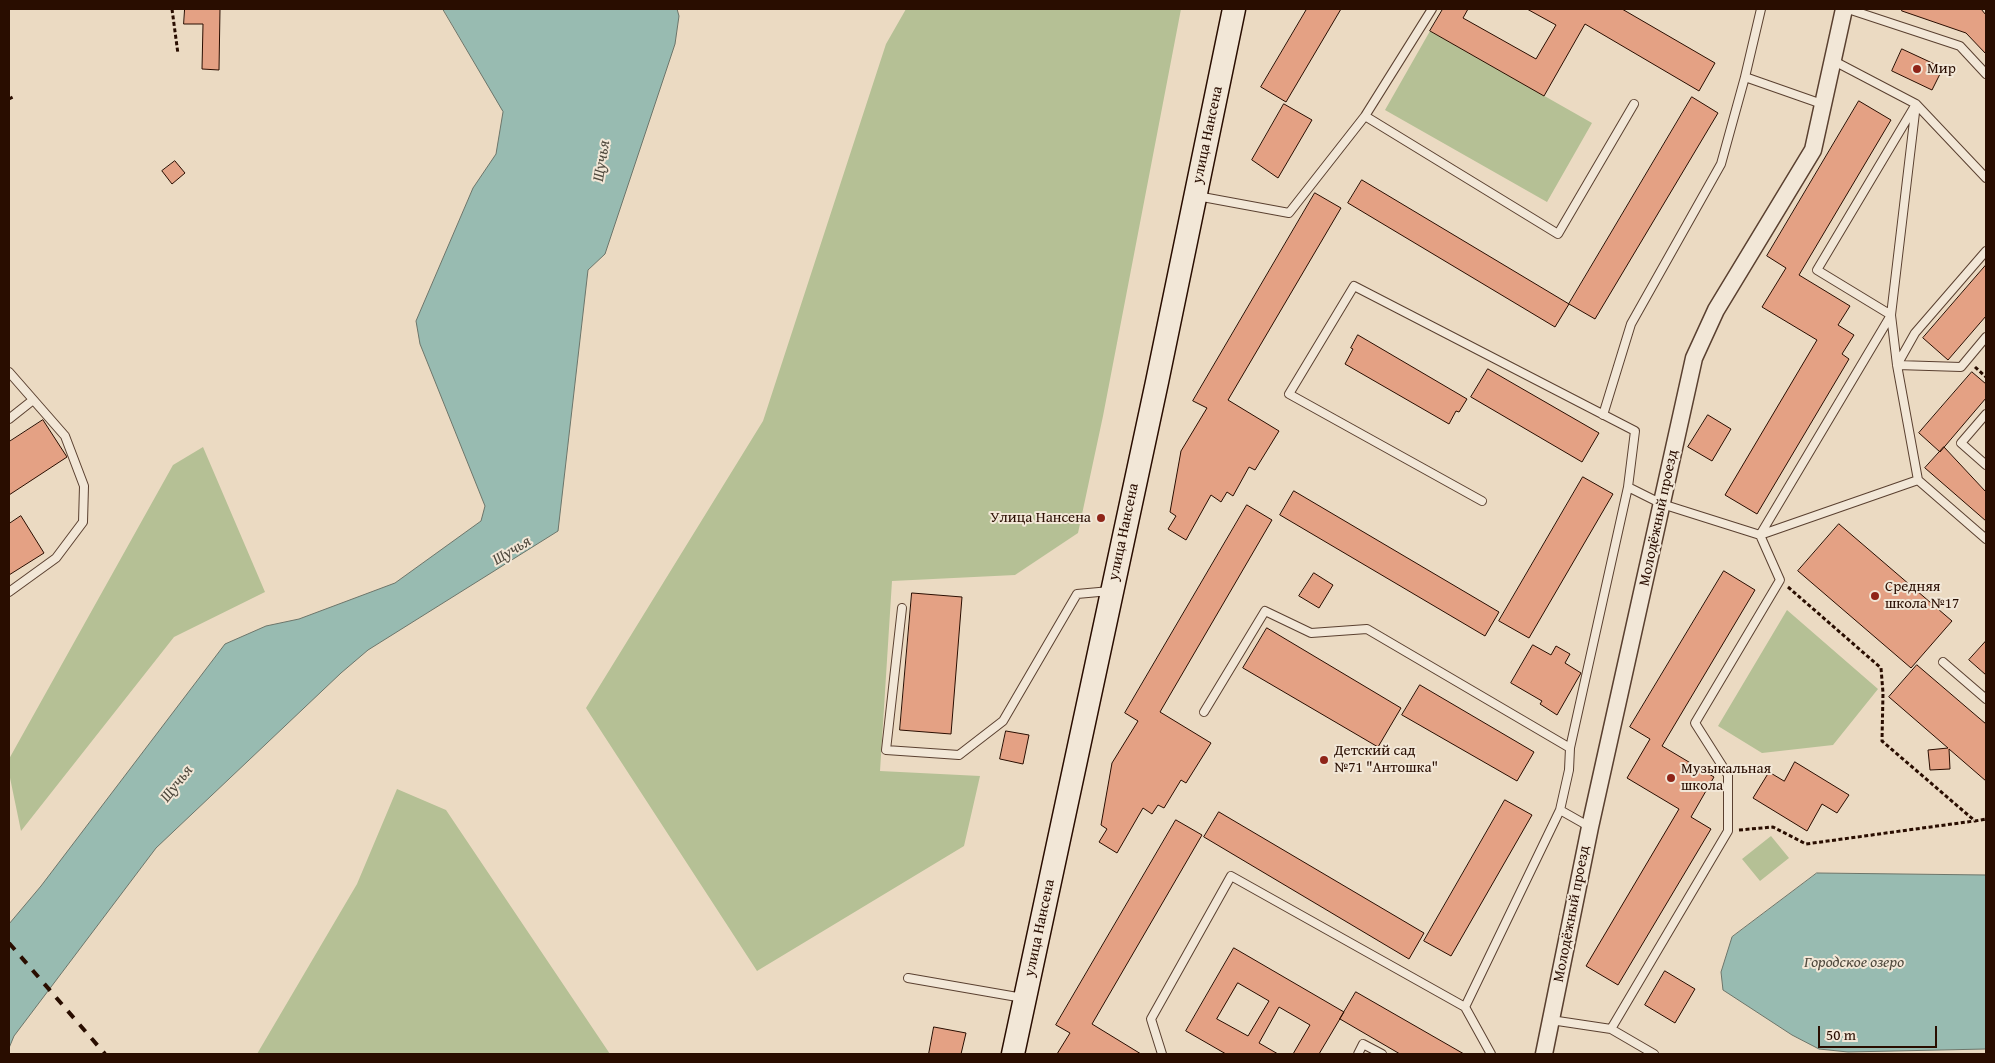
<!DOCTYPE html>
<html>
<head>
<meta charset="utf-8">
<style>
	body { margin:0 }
	#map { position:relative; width:1995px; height:1063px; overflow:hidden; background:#ebdac2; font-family:"Gentium Book Plus",serif }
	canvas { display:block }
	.frame { position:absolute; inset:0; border:10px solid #290d00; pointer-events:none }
	.scale { position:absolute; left:1818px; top:1026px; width:119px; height:22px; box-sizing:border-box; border:2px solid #290d00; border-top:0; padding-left:6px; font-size:15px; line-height:18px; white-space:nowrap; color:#290d00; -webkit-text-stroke:4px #f2e7d7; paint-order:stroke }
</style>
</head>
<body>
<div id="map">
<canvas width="1995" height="1063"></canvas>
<div class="frame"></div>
<div class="scale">50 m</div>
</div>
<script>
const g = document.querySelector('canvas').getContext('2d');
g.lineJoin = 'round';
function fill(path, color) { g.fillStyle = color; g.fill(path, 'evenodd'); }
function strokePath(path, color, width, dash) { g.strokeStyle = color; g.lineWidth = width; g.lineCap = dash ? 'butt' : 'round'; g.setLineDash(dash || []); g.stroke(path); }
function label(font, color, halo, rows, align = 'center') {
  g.font = font + ' "Gentium Book Plus",serif'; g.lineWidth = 4; g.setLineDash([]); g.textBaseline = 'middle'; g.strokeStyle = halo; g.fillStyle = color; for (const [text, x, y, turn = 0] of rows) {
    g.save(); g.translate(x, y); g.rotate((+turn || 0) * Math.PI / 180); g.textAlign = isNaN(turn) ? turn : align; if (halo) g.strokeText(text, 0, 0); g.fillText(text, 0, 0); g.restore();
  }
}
fill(new Path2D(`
	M906,9H1181L1103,416L1078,533L1015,575L892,581L880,771L980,776L964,846L757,971L586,708L763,421L886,44Z
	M1430,31L1592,123L1547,202L1385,110Z
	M203,447L265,592L174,637L21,831L9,773V759L173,465Z
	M1787,610L1878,689L1833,745L1762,753L1718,726Z
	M397,789L446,810L610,1054H257L357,884Z
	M1771,836L1789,858L1760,881L1742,859Z`), '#b5c095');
const water = new Path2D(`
	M443,9H677L679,16L675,44L605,254L588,270L558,531L368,650L341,673L156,848L14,1036L9,1048V924L41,886L225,644L266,626L299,619L395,583L481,521L485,506L420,344L416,321L473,188L496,154L503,112Z
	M1817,873L1986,875V1049L1848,1052L1819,1049L1792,1035L1723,990L1721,972L1732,937Z`);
fill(water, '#98bbb1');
strokePath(water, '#6c756a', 1);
const building = new Path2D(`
	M185,9H220L219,70L202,69L203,24H184Z
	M1307,9H1341L1286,102L1261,87Z
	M1443,9H1468L1463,18L1536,59L1556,25L1527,9H1622L1715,63L1699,91L1585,24L1544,96L1430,31Z
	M1902,9H1981L1986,15V54L1966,33L1902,11Z
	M1902,49L1943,68L1932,90L1892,71Z
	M1692,97L1718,113L1595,319L1569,304Z
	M1859,101L1891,120L1799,275L1850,306L1838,325L1854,335L1842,354L1849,359L1757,514L1725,495L1817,340L1762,307L1786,268L1767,256Z
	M1284,104L1312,120L1278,178L1252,160Z
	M175,161L185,173L172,184L162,171Z
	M1362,180L1569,304L1555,327L1348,203Z
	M1315,193L1341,208L1228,400L1279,431L1255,470L1249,467L1233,496L1227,492L1221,502L1211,495L1186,540L1168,529L1176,516L1170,512L1181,451L1207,408L1193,401Z
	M1986,265V316L1948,360L1923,338Z
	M1358,335L1467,399L1459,412L1456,411L1449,424L1345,364L1353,349L1351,348Z
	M1488,369L1599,433L1582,462L1471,397Z
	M1972,372L1986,384V398L1940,452L1919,433Z
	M1708,415L1731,429L1712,461L1688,447Z
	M43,420L67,457L9,495V442Z
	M1944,447L1986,492V521L1925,468Z
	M1583,477L1613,494L1529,638L1499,621Z
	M1294,491L1499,612L1485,636L1280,515Z
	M1247,505L1272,520L1160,712L1211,743L1186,783L1181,780L1164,808L1158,805L1152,814L1143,808L1117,853L1099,842L1107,829L1101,825L1112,763L1138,721L1125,713Z
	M21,516L44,553L9,575V524Z
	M1839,524L1952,621L1911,668L1798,571Z
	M1724,571L1755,590L1662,746L1714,777L1691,817L1711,829L1618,985L1586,966L1679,809L1627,778L1650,739L1630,727Z
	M1314,573L1333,585L1319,608L1299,596Z
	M912,593L962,597L951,734L900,730Z
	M1267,628L1401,708L1378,747L1243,668Z
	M1986,641V675L1969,660Z
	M1533,645L1551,655L1556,646L1570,654L1565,663L1581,673L1557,715L1540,704L1542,701L1511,683Z
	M1917,665L1986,724V781L1949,749L1950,769L1930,770L1928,750L1948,748L1889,697Z
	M1420,685L1534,752L1517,781L1402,715Z
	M1006,731L1029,735L1023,764L1000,759Z
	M1795,762L1849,795L1837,813L1822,804L1807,831L1753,798L1769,772L1784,781Z
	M1505,800L1532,815L1451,956L1424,941Z
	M1219,812L1424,933L1409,959L1204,837Z
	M1176,820L1202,835L1092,1024L1141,1054H1057L1070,1033L1056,1025Z
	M1234,948L1344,1012L1319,1054H1293L1310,1025L1279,1007L1259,1043L1278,1054H1226L1186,1031ZM1238,983L1269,1001L1248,1036L1217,1019Z
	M1665,971L1695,989L1675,1023L1645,1005Z
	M1356,992L1464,1054H1400L1340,1019Z
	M934,1027L966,1033L961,1054H929Z`);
fill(building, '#e4a184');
strokePath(building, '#290d00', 1);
const lane = new Path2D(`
	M1432,9L1365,116L1558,234L1634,104
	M1761,9L1745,77L1822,104
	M1848,9L1960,46L1986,74
	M1832,60L1916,104L1891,315L1897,365L1918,480
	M1197,196L1289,213L1365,116
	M1986,251L1915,333L1897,365L1961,367L1986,337
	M9,372L65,436L84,486L83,522L56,558L9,592
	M1986,414L1961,443L1986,465
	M1603,415L1631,324L1721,164L1745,77
	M9,419L33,400
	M1482,501L1289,394L1354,286L1635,431L1628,487L1662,504L1760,535L1918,480L1986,539
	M902,608L886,750L959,755L1003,721L1077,594L1110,591
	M1943,662L1986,699
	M1204,712L1265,611L1311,633L1367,629L1570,748L1569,770L1560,810
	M1570,748L1628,487
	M908,978L1023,998
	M1465,1007L1491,1054
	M1551,1020L1611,1029L1654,1054
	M1611,1029L1728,831V775L1695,723L1780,580L1760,535L1891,315L1817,270L1916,104L1986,178
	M1162,1054L1151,1019L1231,876L1465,1007L1560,810L1590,827
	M1358,1054L1363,1044L1382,1054`);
const street = new Path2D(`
	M1544,1054L1590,827L1694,358L1716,310L1813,150L1844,9`);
const secondary = new Path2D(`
	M1013,1054L1157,382L1234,9`);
strokePath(lane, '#5a4030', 10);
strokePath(street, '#5a4030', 19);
strokePath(secondary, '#290d00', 25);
strokePath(new Path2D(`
	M172,9L178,54
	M9,99L13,97
	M1975,367L1986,377
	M1788,587L1881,668L1883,693L1882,741L1975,821L1986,819
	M1739,830L1773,827L1806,844L1974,821`), '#290d00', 3, [4, 2.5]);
strokePath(lane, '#f2e7d7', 8);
strokePath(street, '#f2e7d7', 16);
strokePath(secondary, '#f2e7d7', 22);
strokePath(new Path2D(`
	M9,943L105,1054`), '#290d00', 4, [9, 9]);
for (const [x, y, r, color] of [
	[1917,69,5,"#8f2418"],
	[1101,518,5,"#8f2418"],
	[1875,596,5,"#8f2418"],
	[1324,760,5,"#8f2418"],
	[1671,778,5,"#8f2418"]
]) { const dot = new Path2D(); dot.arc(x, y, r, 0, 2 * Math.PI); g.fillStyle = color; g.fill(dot); strokePath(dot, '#f2e7d7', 2); }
label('15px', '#290d00', '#f2e7d7', [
	["Мир",1927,69],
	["Улица Нансена",1091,518,"right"],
	["Средняя",1885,587],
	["школа №17",1885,604],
	["Детский сад",1334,751],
	["№71 \"Антошка\"",1334,768],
	["Музыкальная",1681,769],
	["школа",1681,786]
], 'left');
label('15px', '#290d00', '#f2e7d7', [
	["улица Нансена",1208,135,-78],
	["Молодёжный проезд",1659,518,-78],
	["улица Нансена",1124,532,-78],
	["Молодёжный проезд",1572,914,-79],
	["улица Нансена",1040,928,-78]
]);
label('italic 16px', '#504a3e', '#f2e7d7', [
	["Щучья",602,161,-81],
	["Щучья",512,551,-31],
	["Щучья",177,784,-52],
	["Городское озеро",1854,963]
]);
</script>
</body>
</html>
